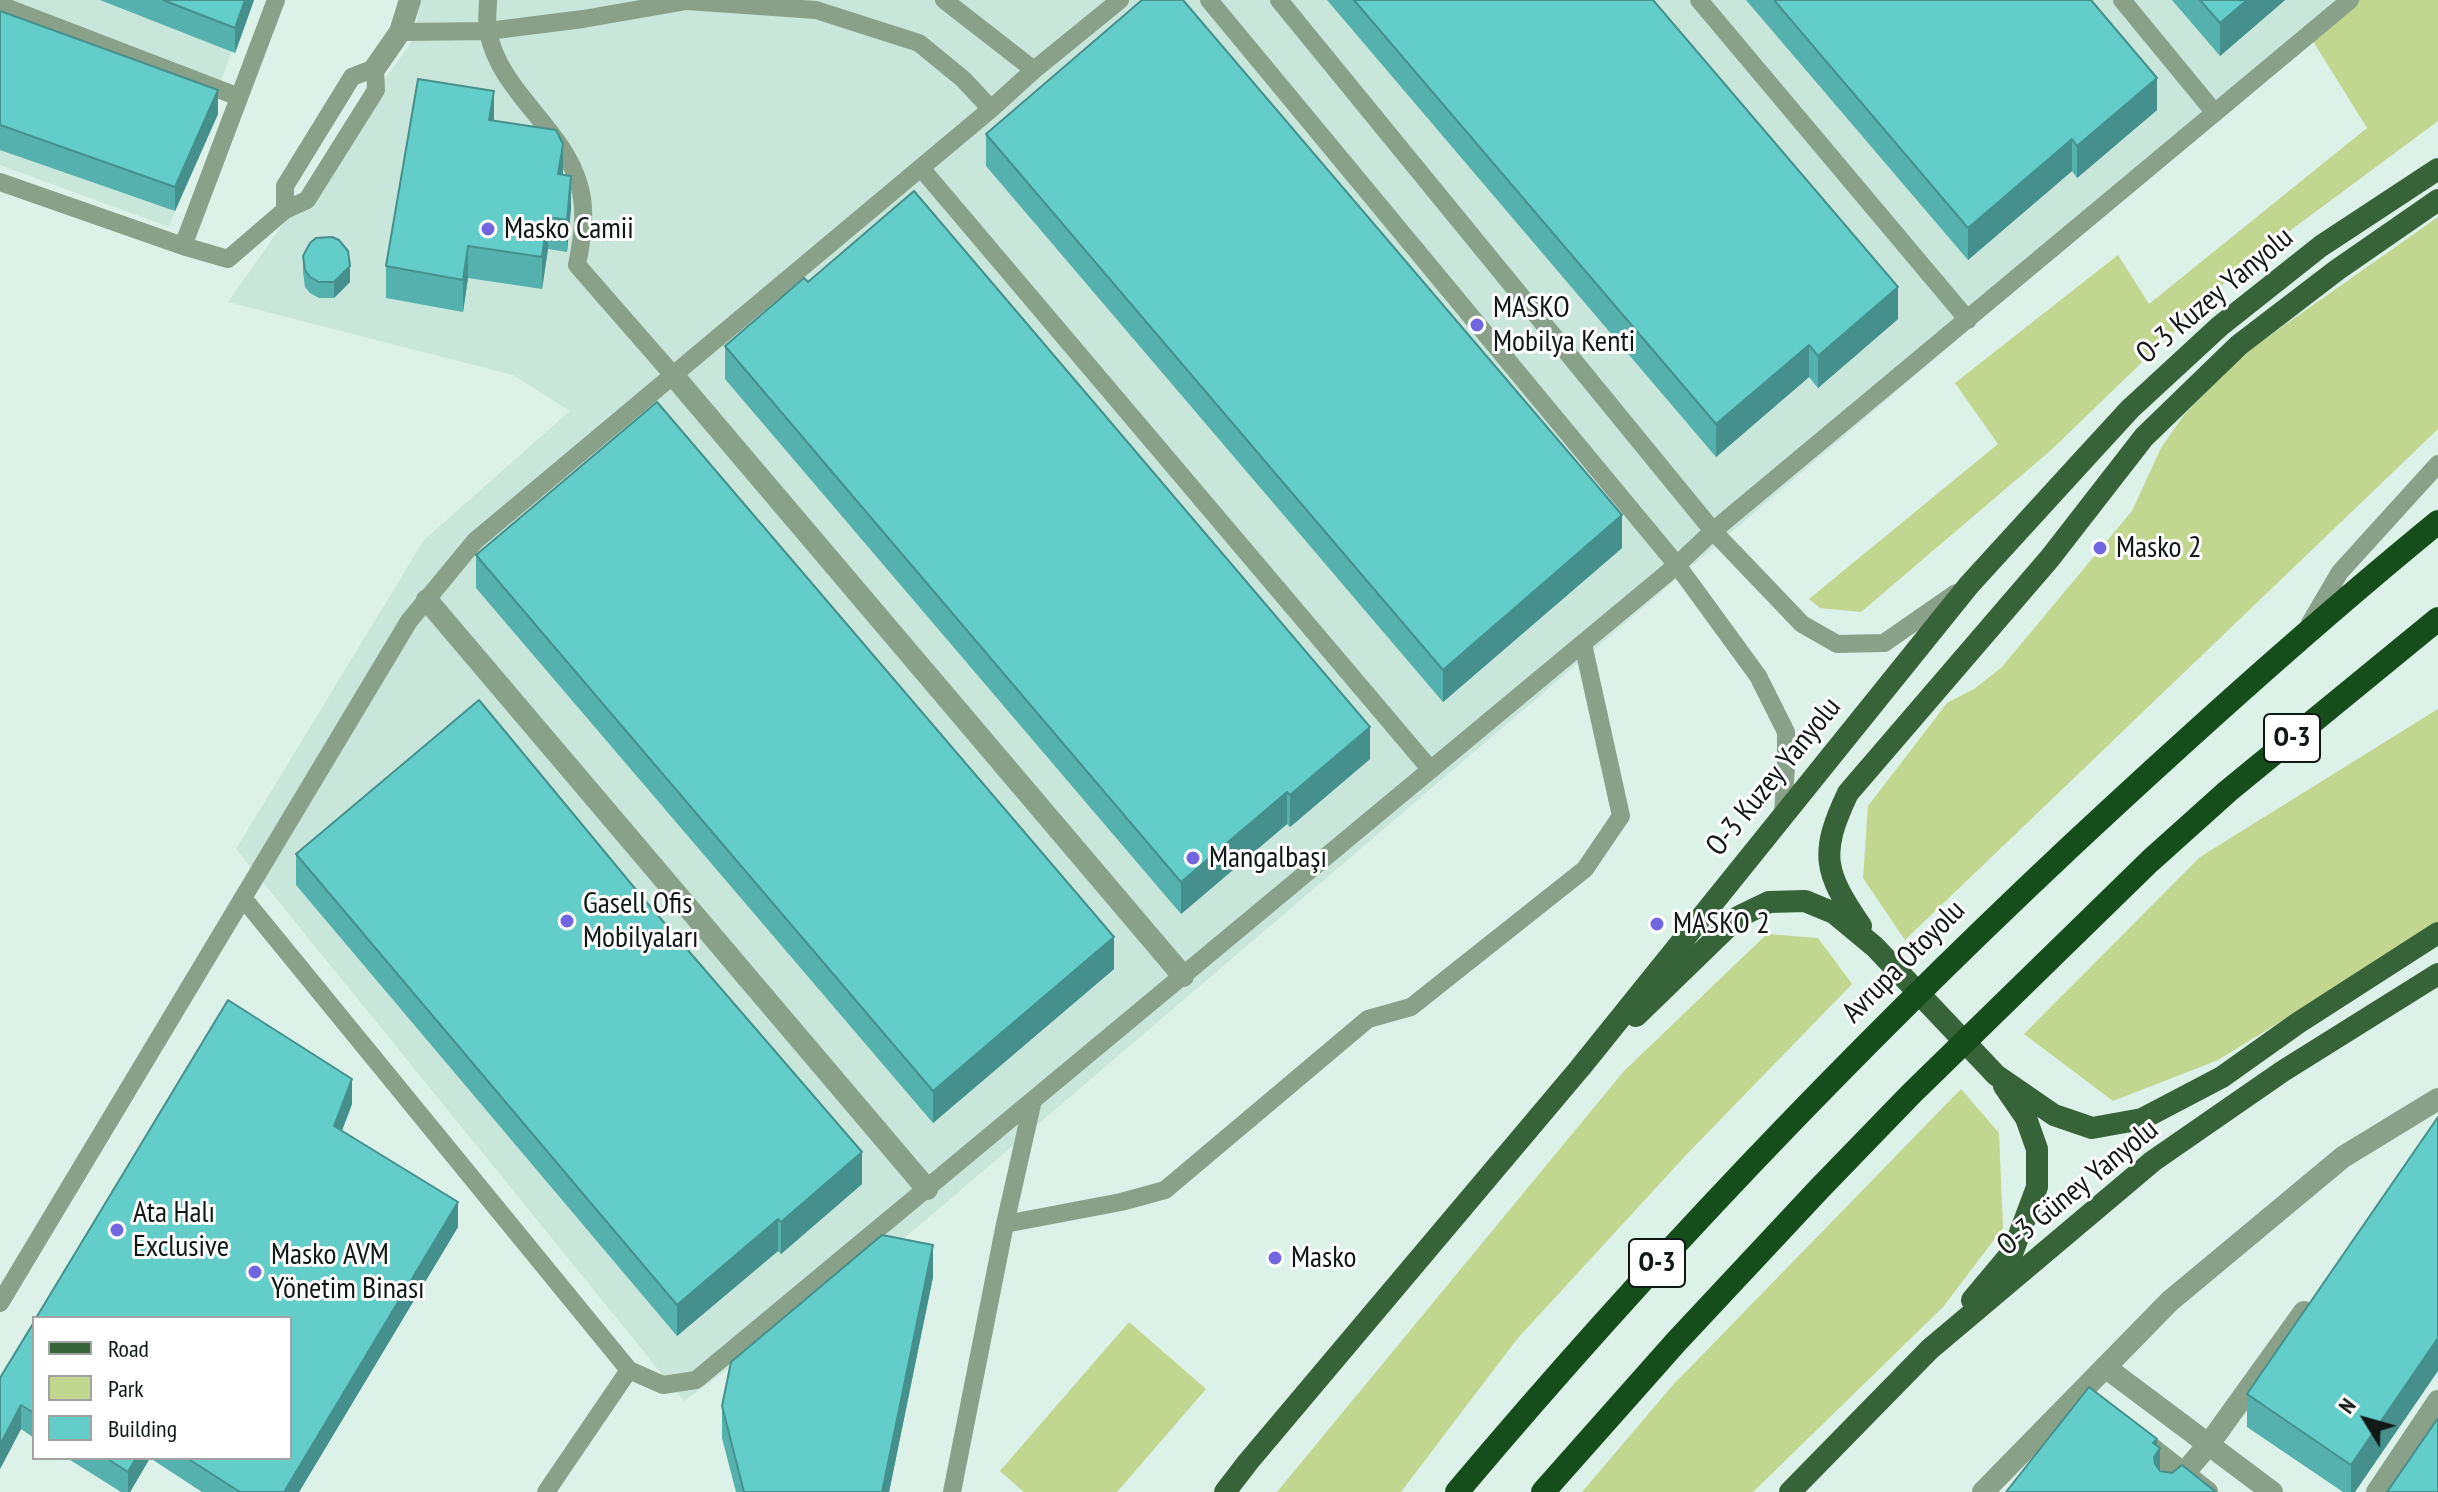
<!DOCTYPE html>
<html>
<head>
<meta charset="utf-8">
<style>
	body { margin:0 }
	#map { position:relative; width:2438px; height:1492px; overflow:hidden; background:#dcf1e8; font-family:"PT Sans Narrow",sans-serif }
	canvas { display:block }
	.legend { position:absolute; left:32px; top:1316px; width:260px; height:144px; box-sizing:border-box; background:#fff; border:2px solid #a0a3a2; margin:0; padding:10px 14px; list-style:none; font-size:24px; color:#111916 }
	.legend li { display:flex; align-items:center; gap:16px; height:40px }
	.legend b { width:40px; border:2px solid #a0a3a2 }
	.north { position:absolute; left:2326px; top:1380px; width:80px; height:80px; -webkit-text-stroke:6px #fff; paint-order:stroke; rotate:307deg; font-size:22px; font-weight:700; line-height:32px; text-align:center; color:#111916 }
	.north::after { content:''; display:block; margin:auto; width:28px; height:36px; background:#111916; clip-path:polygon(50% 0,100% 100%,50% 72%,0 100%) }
</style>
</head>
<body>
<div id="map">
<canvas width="2438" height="1492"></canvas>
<ul class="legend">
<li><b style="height:10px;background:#376339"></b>Road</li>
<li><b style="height:22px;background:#c1d68e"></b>Park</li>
<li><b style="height:22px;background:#63cec9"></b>Building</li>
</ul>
<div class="north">N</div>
</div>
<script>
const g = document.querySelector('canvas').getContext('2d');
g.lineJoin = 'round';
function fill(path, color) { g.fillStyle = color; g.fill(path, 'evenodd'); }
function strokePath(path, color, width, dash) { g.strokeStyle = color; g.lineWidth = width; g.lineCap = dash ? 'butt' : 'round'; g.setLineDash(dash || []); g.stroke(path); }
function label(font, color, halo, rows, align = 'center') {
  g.font = font + ' "PT Sans Narrow",sans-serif'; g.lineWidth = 6; g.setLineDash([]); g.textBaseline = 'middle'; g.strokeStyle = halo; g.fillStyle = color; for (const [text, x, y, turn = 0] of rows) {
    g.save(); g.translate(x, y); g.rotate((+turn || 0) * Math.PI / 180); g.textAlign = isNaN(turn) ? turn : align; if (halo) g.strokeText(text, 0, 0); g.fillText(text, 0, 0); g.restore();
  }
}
fill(new Path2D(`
	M0,0H250L169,227L0,165Z
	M420,0H2355L887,1253L684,1401L236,849L424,540L570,411L513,375L228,302L414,38Z`), '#c8e6da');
fill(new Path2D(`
	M2355,0H2438V121L2241,267L2050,451L1861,612L1820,608L1809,599L1998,444L1955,383L2118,255L2149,304L2367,128L2311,38Z
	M2438,217V429L1905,940L1863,878L1868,806L1947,703L1974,689L2001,668L2132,511L2161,448L2184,415L2245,353Z
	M2438,709V925L2218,1060L2113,1101L2024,1034L2200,857Z
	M1767,934L1818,938L1852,984L1687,1154L1517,1339L1401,1492H1277L1624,1071Z
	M1961,1089L1999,1133L2003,1228L1943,1307L1753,1492H1582L1673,1385Z
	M1129,1322L1206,1389L1117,1492H1024L1000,1471Z`), '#c1d68e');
strokePath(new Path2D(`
	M488,0C488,10 486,21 488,31C499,92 563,127 579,185C587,211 582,240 577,265L673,375
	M944,0L1034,70
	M1209,0L1677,565L1758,676L1786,732V766L1783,814
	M1279,0L1713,531L1802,624L1837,644L1884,643L1956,593
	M1699,0L1968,320
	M2122,0L2215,113
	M0,5L239,97
	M400,32L488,31L583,19L687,1L816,10L919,43L963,79L991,109
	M921,168L1431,770
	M0,182L183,246L228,259L285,210L307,200L376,90L375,68L352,77L285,186V210
	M183,246L276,0
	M2310,623L2340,572L2438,464
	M243,898L629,1370L663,1385L696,1380L1677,565L1713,531L2350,0
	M1005,1224L1121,1202L1165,1190L1368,1019L1411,1007L1585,869L1621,816L1583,644
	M0,1303L409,621L475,541L991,109L1034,70L1120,0
	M546,1492L629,1370
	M952,1492L1005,1224L1033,1100`), '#89a189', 18);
strokePath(new Path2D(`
	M375,68L400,32L410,0
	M673,375L1183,976
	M427,600L927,1189
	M2105,1367L2272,1492
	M2138,1438L2207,1492
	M1983,1492L2170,1301L2343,1157L2438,1099
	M2168,1492L2209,1444L2304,1312
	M2377,1492L2438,1401`), '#89a189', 22);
strokePath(new Path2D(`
	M1861,926C1824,872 1819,854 1848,793L2050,558L2144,437L2239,345L2337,270L2438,200
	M1636,1016L1738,917L1769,902L1805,901L1834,913L1875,947L1996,1075L2054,1115L2092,1128L2142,1119L2222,1077L2298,1023L2438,933
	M1972,1300L2013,1251L2037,1187V1149L2026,1118L2004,1086
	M1225,1492L1248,1462L1580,1068L1969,585L2074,470L2130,409L2220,326L2321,246L2438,169
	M1790,1492L1930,1349L2153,1161L2283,1071L2438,974`), '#376339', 22);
strokePath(new Path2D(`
	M1457,1492C1648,1265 1853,1051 2069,848C2189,736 2311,626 2438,522
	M1543,1492L1676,1342L1820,1188L1911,1094L2150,861L2228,791L2438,619`), '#154d1b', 24);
fill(new Path2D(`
	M100,0H254L235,53Z
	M1327,0H1653L1898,319L1818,388L1809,377L1716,457Z
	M1746,0H2091L2157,110L2077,178L2072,171L1968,260Z
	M2172,0H2285L2220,56Z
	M0,11L218,114L175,211L0,150Z
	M494,120L563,174L571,208L567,252L548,249L542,289L468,278L463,312L386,298V266Z
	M986,134L1622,548L1443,702L986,166Z
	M303,256L350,282L334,298H319L310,293L305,287L303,272Z
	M808,282L1370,759L1290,827L1287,824L1181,914L725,379V346Z
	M476,555L1114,969L933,1123L476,588Z
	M296,854L862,1184L781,1254L778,1251L677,1336L296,885Z
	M352,1104L342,1131L458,1227L299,1492H202L150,1458L130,1492H121L67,1458H290L36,1318Z
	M2438,1117L2355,1492H2343L2247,1427V1394Z
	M933,1277L889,1492H736L722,1438V1406Z
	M34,1322V1438L21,1429L0,1469Z`), '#55b1ad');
fill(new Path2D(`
	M245,0H254L235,53V28Z
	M2247,0H2285L2220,56V23Z
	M2157,78V110L2077,178V146Z
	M218,90V114L175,211V187Z
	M494,91V123L489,120Z
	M2072,139V171L1968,260V228Z
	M563,144V177L558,174Z
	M571,176V208L567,252V220Z
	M548,217V249L542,289V257Z
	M468,246V278L463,312V280Z
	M350,266V282L334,298V282Z
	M1898,287V319L1818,388V356Z
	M1809,345V377L1716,457V424Z
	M1622,515V548L1443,702V670Z
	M1370,727V759L1290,827V795Z
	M1287,792V824L1181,914V882Z
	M1114,937V969L933,1123V1091Z
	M352,1079V1104L334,1151V1126Z
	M862,1152V1184L781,1254V1222Z
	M458,1202V1227L299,1492H284Z
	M778,1219V1251L677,1336V1305Z
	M933,1245V1277L889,1492H882Z
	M2438,1338V1371L2355,1492H2351V1465Z
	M21,1405V1429L0,1469V1445Z
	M2157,1439V1453L2160,1448V1480L2154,1489L2153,1443Z
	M136,1458H150L130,1492H128V1472Z`), '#45908d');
const building = new Path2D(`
	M163,0H245L235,28Z
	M1142,0H1183L1622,515L1443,670L986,134Z
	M1354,0H1653L1898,287L1818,356L1809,345L1716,424Z
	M1774,0H2091L2157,78L2077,146L2072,139L1968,228Z
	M2200,0H2247L2220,23Z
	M0,11L218,90L175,187L0,125Z
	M418,79L494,91L489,120L556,130L563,144L558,174L571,176L567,220L548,217L542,257L468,246L463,280L386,266Z
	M914,191L1370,727L1290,795L1287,792L1181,882L725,346L804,278L808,282Z
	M332,237L339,240L348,251L350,266L334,282H319L310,277L305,270L303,256L310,243L316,238Z
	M657,402L1114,937L933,1091L476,555Z
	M479,700L642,897L862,1152L781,1222L778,1219L677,1305L296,854Z
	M228,1000L352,1079L334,1126L458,1202L284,1492H240L187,1458H290V1318H36Z
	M2438,1117V1338L2351,1465L2247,1394Z
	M882,1235L933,1245L882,1492H744L722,1406L731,1362Z
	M34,1322V1413L21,1405L0,1445V1378Z
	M2089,1387L2157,1439L2153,1443L2160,1448L2154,1457L2155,1464L2160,1471L2172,1473L2182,1465L2216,1492H2006Z
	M2438,1418V1492H2387Z
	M106,1458H136L128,1472Z`);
fill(building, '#63cec9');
strokePath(building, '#45908d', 2);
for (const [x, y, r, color] of [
	[488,229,8,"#7165e0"],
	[1477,325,8,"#7165e0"],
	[2100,548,8,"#7165e0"],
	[1193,858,8,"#7165e0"],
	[567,921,8,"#7165e0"],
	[1657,924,8,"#7165e0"],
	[117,1230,8,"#7165e0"],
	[1275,1258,8,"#7165e0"],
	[255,1272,8,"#7165e0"]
]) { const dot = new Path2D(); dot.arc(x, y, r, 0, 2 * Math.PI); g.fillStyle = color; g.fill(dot); strokePath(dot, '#fff', 3); }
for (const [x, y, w] of [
	[2292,738,56],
	[1657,1263,56]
]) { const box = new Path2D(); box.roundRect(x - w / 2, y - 24, w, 48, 6); g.fillStyle = '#fff'; g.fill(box); strokePath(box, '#111916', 2); }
label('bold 28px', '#111916', null, [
	["O-3",2292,738],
	["O-3",1657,1263]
]);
label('30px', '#111916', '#fff', [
	["Masko Camii",504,229],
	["MASKO",1493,308],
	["Mobilya Kenti",1493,342],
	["Masko 2",2116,548],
	["Mangalbaşı",1209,858],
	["Gasell Ofis",583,904],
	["Mobilyaları",583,938],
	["MASKO 2",1673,924],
	["Ata Halı",133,1213],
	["Exclusive",133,1247],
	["Masko AVM",271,1255],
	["Yönetim Binası",271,1289],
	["Masko",1291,1258]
], 'left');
label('30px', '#111916', '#fff', [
	["O-3 Kuzey Yanyolu",2215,296,-40],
	["O-3 Kuzey Yanyolu",1774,777,-51],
	["Avrupa Otoyolu",1904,962,-45],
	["O-3 Güney Yanyolu",2078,1188,-39]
]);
</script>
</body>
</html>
